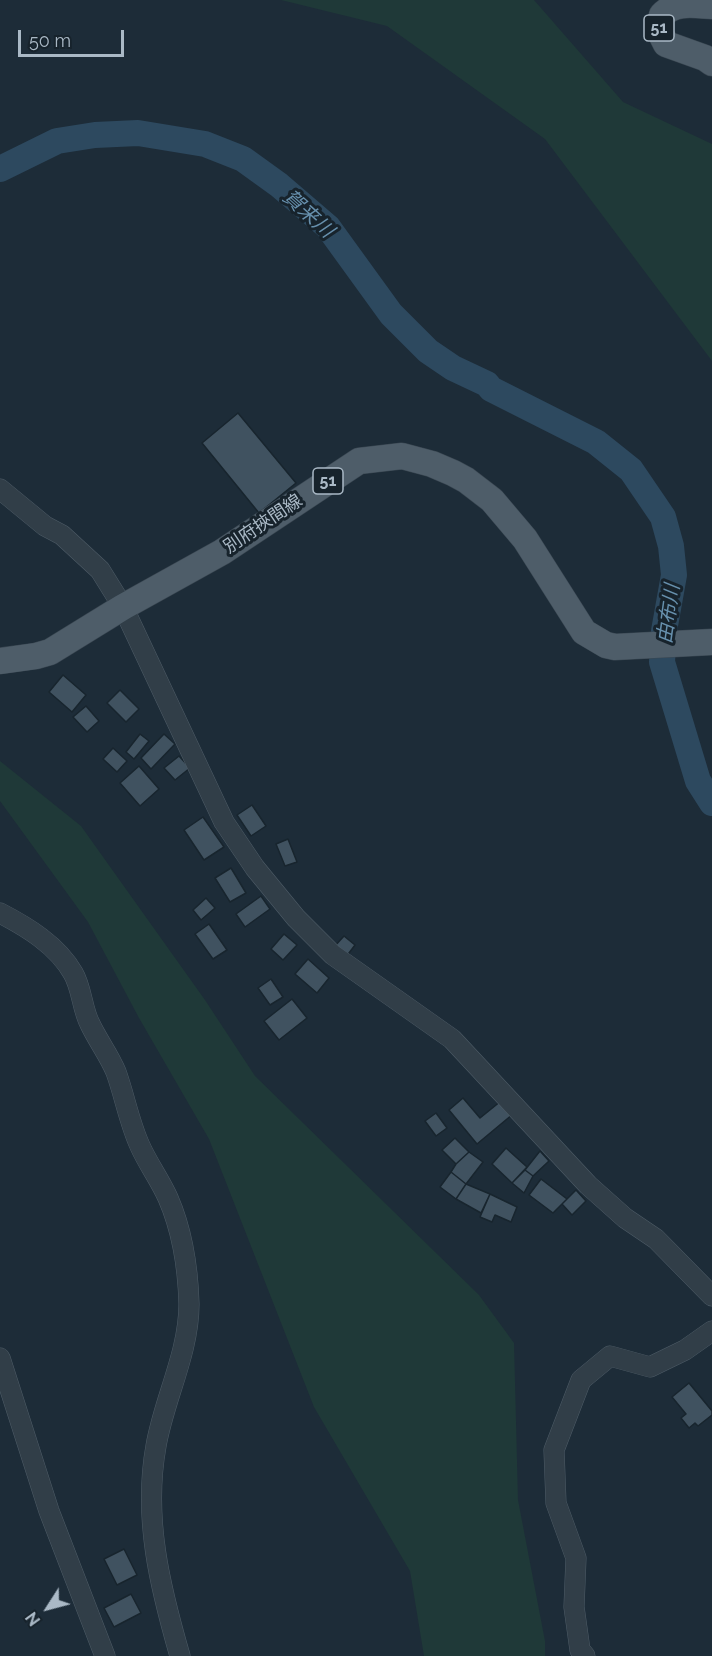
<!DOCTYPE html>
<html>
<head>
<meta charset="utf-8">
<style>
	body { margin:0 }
	#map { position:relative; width:712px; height:1656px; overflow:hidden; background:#1d2c38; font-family:Raleway,sans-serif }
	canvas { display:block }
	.north { position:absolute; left:18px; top:1578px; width:60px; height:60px; -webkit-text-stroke:4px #17232c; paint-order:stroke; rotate:234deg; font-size:16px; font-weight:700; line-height:24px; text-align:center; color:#aab9c6 }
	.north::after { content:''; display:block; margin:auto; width:21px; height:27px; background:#aab9c6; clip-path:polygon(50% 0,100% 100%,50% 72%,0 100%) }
	.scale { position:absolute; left:18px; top:30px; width:106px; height:27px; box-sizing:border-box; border:3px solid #aab9c6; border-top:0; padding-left:8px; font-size:18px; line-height:21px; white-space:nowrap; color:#aab9c6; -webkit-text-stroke:4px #17232c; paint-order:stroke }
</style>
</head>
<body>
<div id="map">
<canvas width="712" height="1656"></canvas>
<div class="north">N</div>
<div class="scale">50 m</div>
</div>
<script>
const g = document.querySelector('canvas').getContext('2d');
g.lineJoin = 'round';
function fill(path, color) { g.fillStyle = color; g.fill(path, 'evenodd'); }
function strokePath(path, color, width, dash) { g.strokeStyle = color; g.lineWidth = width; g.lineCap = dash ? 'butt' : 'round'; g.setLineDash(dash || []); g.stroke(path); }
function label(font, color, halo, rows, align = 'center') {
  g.font = font + ' Raleway,"Noto Sans JP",sans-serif'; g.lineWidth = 6; g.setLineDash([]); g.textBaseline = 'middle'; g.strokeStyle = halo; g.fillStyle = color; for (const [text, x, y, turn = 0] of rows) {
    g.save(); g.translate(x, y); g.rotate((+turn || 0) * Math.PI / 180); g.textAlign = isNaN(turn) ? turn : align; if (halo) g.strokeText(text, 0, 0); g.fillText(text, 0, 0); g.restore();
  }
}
fill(new Path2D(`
	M281,0H534L623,102L712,144V361L545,139L387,26Z
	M0,761L81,826L205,1000L255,1076L479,1295L514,1343L518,1500L545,1641V1656H424L410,1571L314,1407L209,1139L139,1018L88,922L0,801Z`), '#1f3938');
strokePath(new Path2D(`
	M0,169L57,141L95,135L138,133L205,144L243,159L279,185L328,227L391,314L428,351L453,368L487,384L491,389L596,442L631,470L663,517L671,546L674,575L664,631L662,662L698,781L712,803`), '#2d495f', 26);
const building = new Path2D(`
	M238,413L296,483L259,513L202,443Z
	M63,675L86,695L72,712L49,692Z
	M120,690L139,709L126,722L107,703Z
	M86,706L99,721L87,732L73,717Z
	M140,734L149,741L134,759L126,752Z
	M164,734L175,744L151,769L141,758Z
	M113,748L127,761L117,772L103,759Z
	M179,756L190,768L175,780L164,768Z
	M139,766L159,789L140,806L120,783Z
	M252,805L266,826L251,836L237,815Z
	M203,817L224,847L204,860L184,830Z
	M288,839L297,862L285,866L276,844Z
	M231,868L246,893L230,902L215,878Z
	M261,896L270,909L245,927L236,914Z
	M206,898L215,908L201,920L193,910Z
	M209,924L227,950L213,959L195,934Z
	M284,934L297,945L283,960L271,949Z
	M344,936L355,945L346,957L334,947Z
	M308,959L329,978L317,993L295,974Z
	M271,979L283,997L270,1005L258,988Z
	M292,999L307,1018L279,1040L264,1021Z
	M463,1098L480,1118L501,1101L513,1114L477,1144L449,1110Z
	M436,1113L447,1128L436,1136L425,1121Z
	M455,1138L469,1152L456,1164L442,1150Z
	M506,1148L527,1167L512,1183L492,1164Z
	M540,1151L549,1161L533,1176L525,1170Z
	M469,1152L483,1162L466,1184L451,1172L456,1164Z
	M525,1170L533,1176L524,1193L512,1183Z
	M451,1172L466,1184L456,1199L440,1187Z
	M541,1179L567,1199L553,1213L529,1195Z
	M466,1184L490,1194L481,1213L456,1199Z
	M576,1190L586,1201L572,1215L562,1204Z
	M490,1194L517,1207L511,1222L495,1215L492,1222L480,1217Z
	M689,1383L712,1411V1415L698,1426L695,1423L689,1428L681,1418L686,1414L672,1397Z
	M124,1549L137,1575L117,1585L104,1559Z
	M131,1594L141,1613L114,1627L104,1608Z`);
fill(building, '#405260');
strokePath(building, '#18252e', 1.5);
const minor = new Path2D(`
	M0,489L45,526L62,535L100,570L123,607L224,822L255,868L296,918L333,955L452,1039L588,1185L625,1218L656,1239L712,1296
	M0,913C27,927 57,945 73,973C82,988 82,1009 90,1024C98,1041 109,1055 116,1072C125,1097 129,1122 140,1146C148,1164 160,1180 168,1198C182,1230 188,1269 189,1304C189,1353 164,1399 156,1446C143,1518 160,1587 180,1656
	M0,1358L49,1511L105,1656
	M585,1656L580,1650L574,1607L576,1558L556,1503L554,1450L581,1380L610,1356L650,1367L685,1350L712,1331`);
const major = new Path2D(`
	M712,6C694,5 675,1 662,15L659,30L666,44L705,58L712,63
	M0,661L36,656L50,652L123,607L222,552L359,461L402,456L432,464L453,473L466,480L492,500L525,539L584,632L606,645L615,647L712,642`);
strokePath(minor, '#4e5c67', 21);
strokePath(major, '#3a4752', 27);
strokePath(minor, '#313e48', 20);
strokePath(major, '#4e5d69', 26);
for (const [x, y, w] of [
	[659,28,30],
	[328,481,30]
]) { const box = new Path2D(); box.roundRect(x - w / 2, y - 13, w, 26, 4.5); g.fillStyle = '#17232c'; g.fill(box); strokePath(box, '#aab9c6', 1.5); }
label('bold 16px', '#aab9c6', null, [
	["51",659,28],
	["51",328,481]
]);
label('18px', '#aab9c6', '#17232c', [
	["別府挾間線",263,524,-34]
]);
label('italic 20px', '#6790ad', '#17232c', [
	["賀来川",308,214,42],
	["由布川",669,614,-82]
]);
</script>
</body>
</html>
